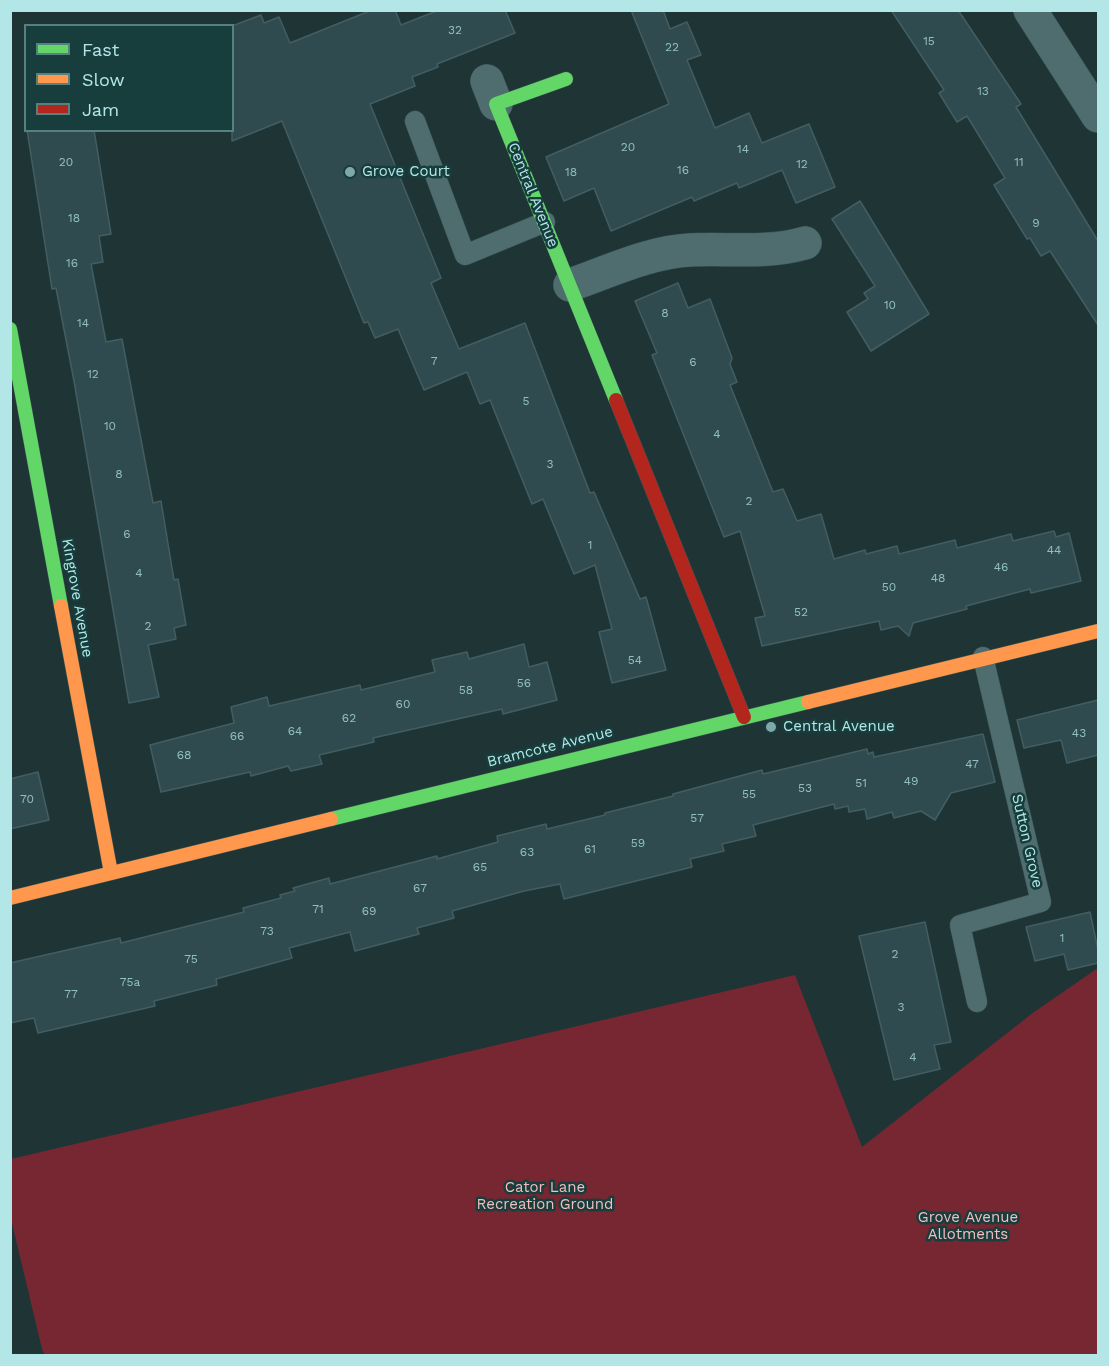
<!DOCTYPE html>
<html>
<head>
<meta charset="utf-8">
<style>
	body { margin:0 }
	#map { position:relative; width:1109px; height:1366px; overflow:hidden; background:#1f3535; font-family:"Work Sans",sans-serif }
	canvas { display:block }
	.frame { position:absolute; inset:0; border:12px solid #b3e7e7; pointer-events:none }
	.legend { position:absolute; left:24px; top:24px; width:210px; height:108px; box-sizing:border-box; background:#173d3d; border:2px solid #558181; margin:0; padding:8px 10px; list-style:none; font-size:18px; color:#b3e7e7 }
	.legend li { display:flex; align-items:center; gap:12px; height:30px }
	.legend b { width:30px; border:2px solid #558181 }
</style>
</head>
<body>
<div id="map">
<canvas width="1109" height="1366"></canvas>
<div class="frame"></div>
<ul class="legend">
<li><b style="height:8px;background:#63d668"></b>Fast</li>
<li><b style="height:8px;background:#ff974d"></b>Slow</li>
<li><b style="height:8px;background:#b3261e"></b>Jam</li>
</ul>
</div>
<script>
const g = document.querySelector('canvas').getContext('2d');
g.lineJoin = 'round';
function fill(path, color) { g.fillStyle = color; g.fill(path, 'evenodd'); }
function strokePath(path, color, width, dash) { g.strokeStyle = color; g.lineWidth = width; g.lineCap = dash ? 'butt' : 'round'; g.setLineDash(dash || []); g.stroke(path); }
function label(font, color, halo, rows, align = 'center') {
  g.font = font + ' "Work Sans",sans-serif'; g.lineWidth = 5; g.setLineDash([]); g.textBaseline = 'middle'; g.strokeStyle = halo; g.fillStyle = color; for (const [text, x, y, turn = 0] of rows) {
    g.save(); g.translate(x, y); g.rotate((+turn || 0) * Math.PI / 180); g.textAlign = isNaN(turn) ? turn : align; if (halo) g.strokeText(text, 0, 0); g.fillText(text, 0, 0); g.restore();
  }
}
fill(new Path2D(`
	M1098,968V1355L45,1356L42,1349L11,1219V1159L795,975L862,1147L1034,1012Z`), '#762732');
const building = new Path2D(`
	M372,10H395L401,25L439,10H505L515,33L437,64L438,67L412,77L415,86L370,104L441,278L431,283L459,349L525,323L590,493L594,492L640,599L646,597L666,670L612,683L599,632L612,629L595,565L574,574L543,499L532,504L490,400L480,404L467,372L424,390L398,329L375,338L368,322L364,323L282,121L232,141V26L261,15L264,23L279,17L290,43Z
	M631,10H663L670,29L687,22L701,55L687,60L715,128L749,113L762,143L809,124L835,187L796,203L782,170L739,188L737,183L694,201L692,197L611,231L594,188L564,201L546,157L669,104Z
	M891,10H958L1021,104L1016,107L1098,241V325L1050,251L1041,256L1030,238L1027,239L994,185L1005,178L967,116L957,122L939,93L944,90Z
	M27,130H94L111,234L99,236L103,262L91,264L106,342L122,339L153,503L161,501L174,580L178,579L186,625L174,628L176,639L148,645L159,697L129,703L74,381L56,288L52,289Z
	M860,201L929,314L871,351L847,312L868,299L864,293L875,286L832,219Z
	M678,283L688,308L710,299L732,358L730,364L737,382L730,385L773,492L783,489L797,521L821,514L834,559L865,550L866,554L897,546L899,554L955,540L957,548L1011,534L1013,541L1054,531L1056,537L1069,533L1081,581L1031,593L1030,589L966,606L967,609L913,623L909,636L898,626L881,630L879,621L762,646L755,618L765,616L740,531L724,537L652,355L657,353L635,301Z
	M524,644L529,667L547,662L557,700L503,714L502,709L373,738L374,742L319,755L322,764L291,771L288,766L251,776L250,772L161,792L150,745L234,723L231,707L267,697L269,706L360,685L361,690L435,672L432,660L467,652L469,659Z
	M1098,700V755L1067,763L1061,740L1024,748L1017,720Z
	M983,734L995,782L951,793L935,820L921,811L894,818L892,812L867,819L865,809L849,812L848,806L835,809L834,804L753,825L756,836L722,844L724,851L690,859L692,867L564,899L560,884L524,891L452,911L454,918L417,928L419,934L355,951L350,932L289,948L292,958L216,979L217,985L154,1001L155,1006L38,1033L34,1018L10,1023V963L120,938L121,943L244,912L243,908L281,898L280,895L295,891L293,888L329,878L330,884L437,856V859L498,842L497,836L546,824L547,829L605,815V813L673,796V794L762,770L763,774L867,749L868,754L873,752L874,757Z
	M38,772L49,820L10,829V779Z
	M1090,912L1098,950V963L1068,970L1064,954L1035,961L1026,927Z
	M925,922L951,1042L934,1045L940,1069L894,1080L859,936Z`);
fill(building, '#304b4f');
strokePath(building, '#435e62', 1.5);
const lane = new Path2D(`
	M415,121L465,255L545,222
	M977,1002L960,925L1041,902L983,657`);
const street = new Path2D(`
	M1030,10L1098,116
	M487,81L496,104
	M570,285C608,272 649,252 690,250C729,248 767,254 805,243`);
const fast = new Path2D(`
	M566,79L496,104L616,400
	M10,329L61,606
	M331,819L808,702`);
const slow = new Path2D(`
	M61,606L111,873
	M808,702L1098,631
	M10,898L331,819`);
const jam = new Path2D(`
	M616,400L744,717`);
strokePath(lane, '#3b5454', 21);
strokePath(street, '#3b5454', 34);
strokePath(fast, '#3b5454', 15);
strokePath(slow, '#3b5454', 15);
strokePath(jam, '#3b5454', 15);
strokePath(lane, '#4f6d6e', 20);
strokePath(street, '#4f6d6e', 33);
strokePath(fast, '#63d668', 14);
strokePath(slow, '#ff974d', 14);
strokePath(jam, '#b3261e', 14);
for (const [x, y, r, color] of [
	[350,172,6,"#7fa9a9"],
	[771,727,6,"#7fa9a9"]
]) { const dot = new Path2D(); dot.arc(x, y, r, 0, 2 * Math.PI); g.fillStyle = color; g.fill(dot); strokePath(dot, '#173d3d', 2); }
label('12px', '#92c0c1', null, [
	["32",455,30],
	["15",929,41],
	["22",672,47],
	["13",983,91],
	["20",628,147],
	["14",743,149],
	["20",66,162],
	["11",1019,162],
	["12",802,164],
	["16",683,170],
	["18",571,172],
	["18",74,218],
	["9",1036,223],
	["16",72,263],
	["10",890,305],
	["8",665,313],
	["14",83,323],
	["7",434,361],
	["6",693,362],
	["12",93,374],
	["5",526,401],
	["10",110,426],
	["4",717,434],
	["3",550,464],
	["8",119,474],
	["2",749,501],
	["6",127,534],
	["1",590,545],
	["44",1054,550],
	["46",1001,567],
	["4",139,573],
	["48",938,578],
	["50",889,587],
	["52",801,612],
	["2",148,626],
	["54",635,660],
	["56",524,683],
	["58",466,690],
	["60",403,704],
	["62",349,718],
	["64",295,731],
	["43",1079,733],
	["66",237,736],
	["68",184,755],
	["47",972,764],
	["49",911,781],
	["51",861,783],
	["53",805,788],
	["55",749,794],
	["70",27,799],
	["57",697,818],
	["59",638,843],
	["61",590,849],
	["63",527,852],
	["65",480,867],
	["67",420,888],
	["71",318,909],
	["69",369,911],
	["73",267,931],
	["1",1062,938],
	["2",895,954],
	["75",191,959],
	["75a",130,982],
	["77",71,994],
	["3",901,1007],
	["4",913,1057]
]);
label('15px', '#b3e7e7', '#173d3d', [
	["Grove Court",362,172],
	["Central Avenue",783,727]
], 'left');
label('15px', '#b3e7e7', '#173d3d', [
	["Central Avenue",533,195,68],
	["Kingrove Avenue",77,598,80],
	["Bramcote Avenue",550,747,-14],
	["Sutton Grove",1027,841,77]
]);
label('15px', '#f5bdbe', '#173d3d', [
	["Cator Lane",545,1188],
	["Recreation Ground",545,1205],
	["Grove Avenue",968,1218],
	["Allotments",968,1235]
]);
</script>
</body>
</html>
